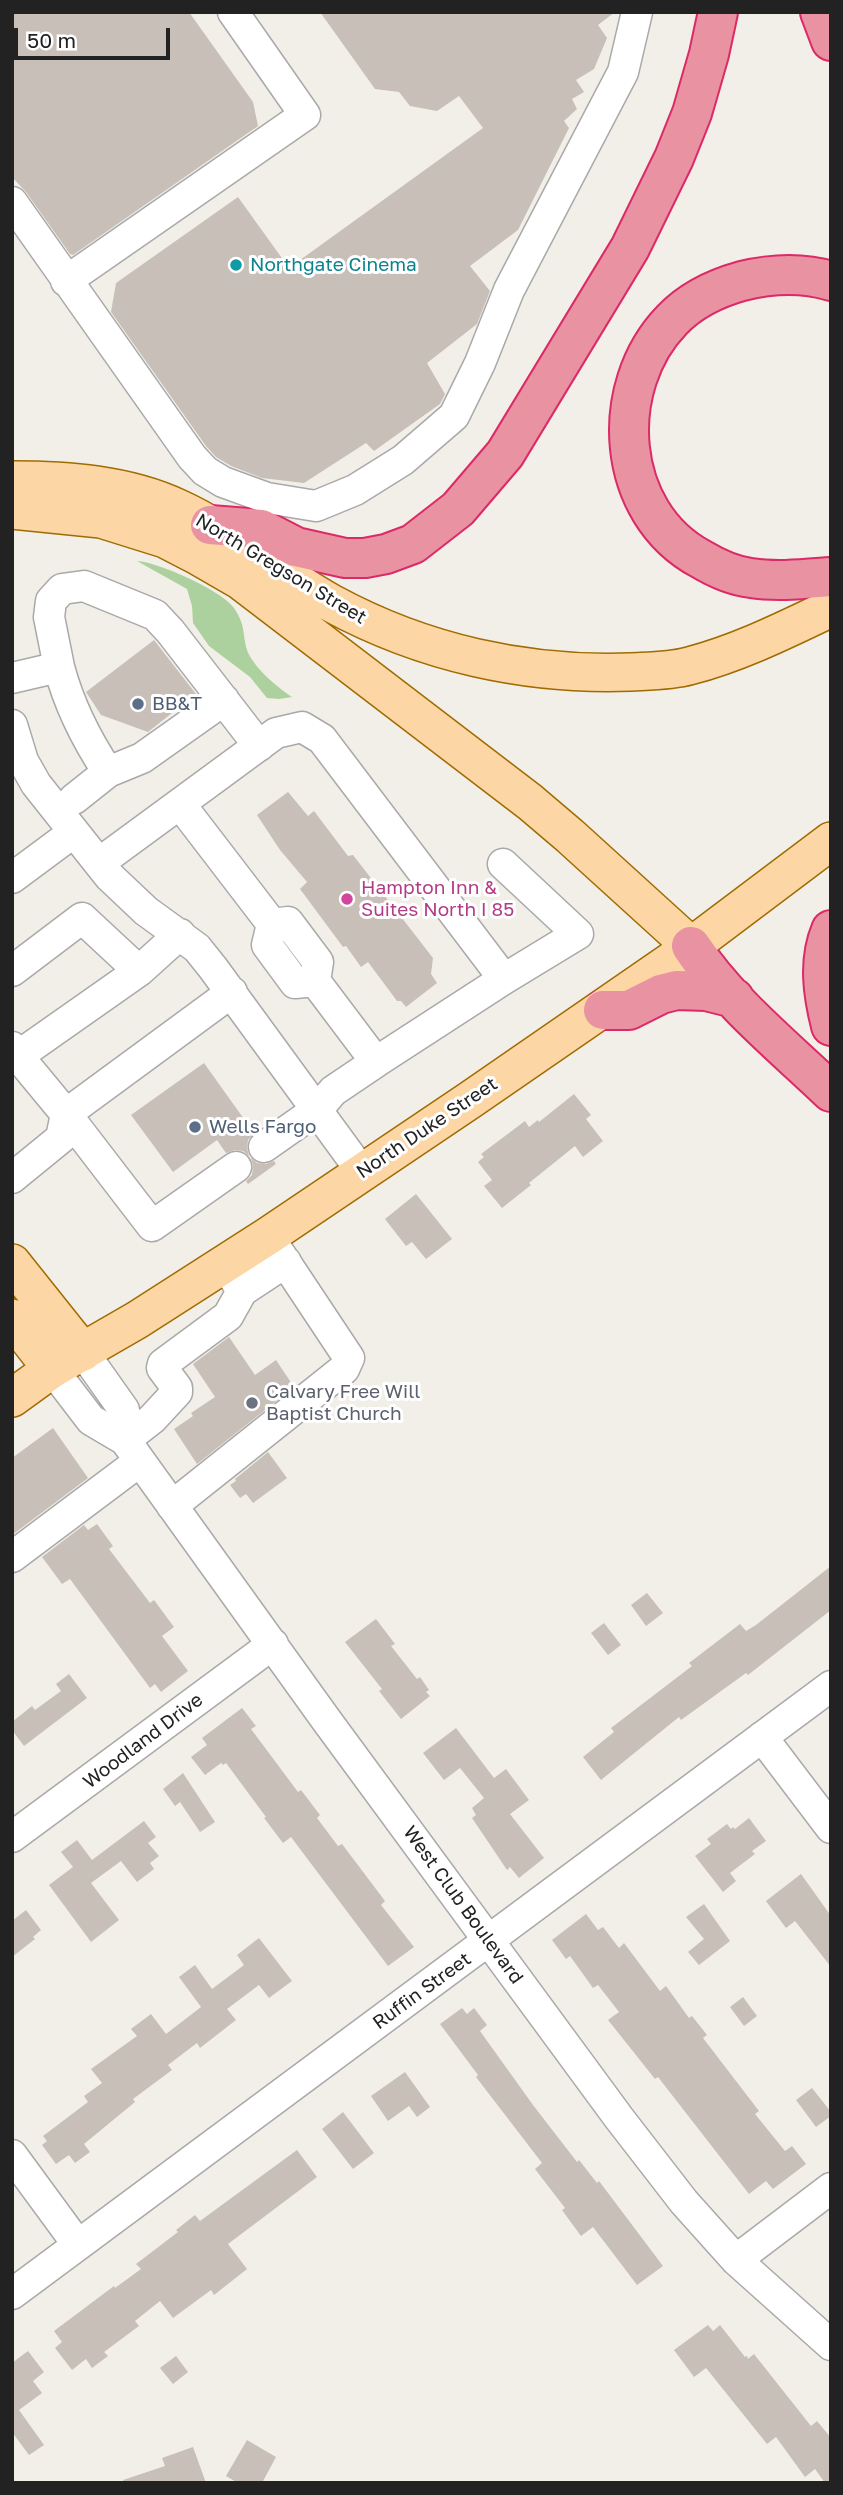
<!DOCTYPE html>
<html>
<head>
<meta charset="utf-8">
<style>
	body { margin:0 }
	#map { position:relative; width:843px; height:2495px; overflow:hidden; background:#f2efe9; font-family:"Golos Text",sans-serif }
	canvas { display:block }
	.frame { position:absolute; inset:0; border:14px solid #222; pointer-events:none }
	.scale { position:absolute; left:14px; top:28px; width:156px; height:32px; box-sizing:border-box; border:4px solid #222; border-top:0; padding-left:9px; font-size:21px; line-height:24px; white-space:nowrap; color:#222; -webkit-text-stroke:5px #fff; paint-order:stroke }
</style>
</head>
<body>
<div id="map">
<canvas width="843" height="2495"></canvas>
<div class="frame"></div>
<div class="scale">50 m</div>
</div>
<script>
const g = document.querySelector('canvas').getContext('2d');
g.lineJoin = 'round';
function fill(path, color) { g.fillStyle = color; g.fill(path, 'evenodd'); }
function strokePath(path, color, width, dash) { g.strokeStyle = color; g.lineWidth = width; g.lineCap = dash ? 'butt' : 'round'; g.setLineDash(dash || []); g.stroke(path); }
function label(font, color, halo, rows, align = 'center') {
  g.font = font + ' "Golos Text",sans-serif'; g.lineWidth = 6; g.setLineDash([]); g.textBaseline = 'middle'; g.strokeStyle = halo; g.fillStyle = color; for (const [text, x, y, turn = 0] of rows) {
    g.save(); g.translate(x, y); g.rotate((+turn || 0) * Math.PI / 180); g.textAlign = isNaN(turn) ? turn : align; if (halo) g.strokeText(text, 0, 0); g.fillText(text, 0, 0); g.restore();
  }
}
fill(new Path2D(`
	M137,561C158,562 223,591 234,608C246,626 242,632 247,650C253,667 277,687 292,697L279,699L267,698L250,677L209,646L193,623L192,606L187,589Z`), '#add19e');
fill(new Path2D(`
	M12,12H189L253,102L258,126L73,255L70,254L26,192L12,177Z
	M320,12H615L598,25L607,38L594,69L576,80L584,92L572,99L577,109L564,121L569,128L518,230L470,266L490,291L477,324L427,363L445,394L440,404L374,451L366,443L304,483L262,478L231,466L216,457L206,446L111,312L116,283L238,197L289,268L483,128L459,96L437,111L410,106L399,92L375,89Z
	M154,640L196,694L148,732L101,715L86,692Z
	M288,792L308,816L314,811L348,856L353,855L433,958L431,974L437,983L406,1007L401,1001H397L368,962L361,967L346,946L343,947L300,889L307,882L280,850L257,815Z
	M204,1063L254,1133L248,1140L247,1148L249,1156L243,1151L235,1150L226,1153L217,1140L173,1172L131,1115Z
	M574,1094L591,1115L586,1119L603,1141L583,1157L575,1146L529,1183L531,1185L502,1208L484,1186L492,1180L478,1162L484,1157L481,1154L525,1121L529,1127L538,1120L539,1122Z
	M251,1158L257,1163L266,1164L274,1161L276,1164L248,1184L246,1181L252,1175L253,1166Z
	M416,1194L452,1239L426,1259L412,1242L406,1246L385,1219Z
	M229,1337L255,1375L276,1360L294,1387L197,1464L174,1429L193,1416L191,1413L215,1397L193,1364Z
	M53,1428L88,1478L12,1535V1458Z
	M268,1452L287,1478L253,1503L246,1494L240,1498L230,1485L236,1481L235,1479Z
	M97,1524L113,1546L109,1549L150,1603L154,1600L174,1627L162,1636L188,1671L161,1692L155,1684L150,1688L70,1579L62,1584L42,1557L84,1525L88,1530Z
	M831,1566V1610L748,1675L746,1673L681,1720L679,1717L601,1780L583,1757L614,1732L611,1728L692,1666L689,1663L740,1624L746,1631L756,1625Z
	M647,1593L663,1613L646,1626L631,1605Z
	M376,1619L395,1644L391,1646L417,1679L420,1677L429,1690L426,1692L430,1696L401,1719L379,1691L382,1689L345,1642Z
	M604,1623L621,1645L608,1655L591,1633Z
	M69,1674L87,1698L24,1746L12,1730V1722L32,1706L35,1710L61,1691L56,1684Z
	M242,1708L256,1726L251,1729L298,1792L301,1790L320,1815L317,1818L338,1846L342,1844L385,1901L381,1905L414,1947L388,1966L291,1837L283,1843L264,1818L266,1817L226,1763L223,1765L221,1763L205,1775L191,1757L207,1745L202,1738Z
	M456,1728L494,1778L506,1769L529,1800L510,1814L544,1858L519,1878L510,1867L507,1870L472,1818L476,1815L472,1808L484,1798L460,1768L444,1780L423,1753Z
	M183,1773L215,1822L200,1832L180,1802L175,1806L163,1789Z
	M749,1818L766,1841L752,1851L755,1854L730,1873L736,1881L723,1892L695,1856L711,1844L707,1839L727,1824L731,1829L733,1827L735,1829Z
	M144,1821L156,1837L148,1843L159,1856L150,1863L154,1869L137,1882L121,1861L91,1883L119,1920L91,1942L49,1885L73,1867L61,1852L77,1840L92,1860Z
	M801,1874L831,1916V1967L795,1921L786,1928L766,1901Z
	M704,1904L730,1941L699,1965L688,1952L704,1939L686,1917Z
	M26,1910L41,1930L33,1937L35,1939L12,1957V1921Z
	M586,1914L598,1930L603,1927L619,1948L624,1943L660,1991L666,1986L689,2018L692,2016L707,2035L703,2038L759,2111L755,2114L785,2151L792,2146L806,2164L773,2189L766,2181L749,2194L658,2077L655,2079L608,2020L619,2012L598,1985L593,1988L570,1956L566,1959L552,1940Z
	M259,1938L292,1981L269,1998L259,1985L227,2009L236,2020L200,2048L197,2043L168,2065L172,2070L133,2099L135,2102L84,2144L90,2152L75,2163L69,2155L56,2164L42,2145L47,2141L43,2136L88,2102L84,2096L102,2083L91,2069L137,2036L131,2029L151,2014L166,2034L201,2007L179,1977L195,1965L212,1989L244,1965L237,1955Z
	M743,1997L757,2016L744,2026L730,2007Z
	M462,2008L467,2014L474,2008L487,2025L480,2031L533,2105L577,2162L579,2160L597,2183L599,2181L663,2266L637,2285L593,2227L581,2236L562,2210L565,2208L535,2169L542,2163L476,2077L478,2075L440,2024Z
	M405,2072L430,2107L417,2117L409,2106L388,2121L371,2096Z
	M812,2088L831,2112V2116L816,2127L796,2100Z
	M343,2112L374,2153L353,2169L322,2129Z
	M297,2150L317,2177L228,2244L247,2269L214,2295L211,2290L173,2318L160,2301L135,2321L139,2326L104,2352L108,2356L92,2368L86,2359L72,2370L55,2348L62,2342L54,2331L114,2286L115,2288L141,2269L136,2264L178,2232L176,2230L195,2215L200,2221Z
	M708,2325L713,2331L720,2325L745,2357L747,2356L748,2359L754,2354L811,2426L817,2421L831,2438V2483H825L815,2469L805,2477L776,2437L767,2444L706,2368L694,2377L674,2350Z
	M28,2351L44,2372L33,2381L42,2393L19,2410L44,2445L29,2455L12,2432V2363Z
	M176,2356L188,2372L173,2384L160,2368Z
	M247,2440L276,2457L262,2483H238L226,2476Z
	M193,2447L206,2483H124L123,2480L165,2466L162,2458Z`), '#c7bfb8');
const minor = new Path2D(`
	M12,202L192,457L205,471L223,482L267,498L316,506L355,490L403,460L454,416L480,363L509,290L623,72L637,12
	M66,281L305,115L233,12
	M59,667C69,705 86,739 108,772L74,799
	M12,678L59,667L49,617L51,601L62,589L84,586L155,615L170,631L259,746
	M12,725L23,761L36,784L109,876L146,911L197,948L213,968L362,1172
	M108,772L142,758L224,700
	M180,804L272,924
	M99,863L276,733L302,727L322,739L504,979L376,1062L315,981L318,962L288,922L272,924
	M503,864L578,934L504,979
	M12,878L74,832
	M272,924L267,945L295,983L315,981
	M12,971L82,918L139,971
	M232,992L66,1114L152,1226L236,1167
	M12,1047L18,1056L139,971L180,934
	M264,1147L318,1109L333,1091L376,1062
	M12,1178L61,1138L66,1114L18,1056
	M232,1275L242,1291L286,1262
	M83,1352L124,1410L125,1440
	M52,1369L91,1420L125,1440L327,1721L619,2118L684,2202L736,2260L831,2345
	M125,1440L152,1419L177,1392V1388L162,1368L163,1364L228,1316L242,1291
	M172,1506L344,1369L349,1358L268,1236
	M12,1557L140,1461
	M762,1737L831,1828
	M12,1837L273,1644
	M12,2155L78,2245
	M736,2260L831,2188
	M12,2294L831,1686`);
const major = new Path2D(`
	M12,480C68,480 127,484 178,508C233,533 278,574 331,603C423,653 526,676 631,672C650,671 671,671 689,666C739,653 785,630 831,608
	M12,510L101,519L165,539L196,555L241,581L530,802L570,836L691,946
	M12,1263L83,1352
	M12,1318L52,1369
	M12,1398L52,1369L137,1320L268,1236L470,1100L673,960L831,841`);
const highway = new Path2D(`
	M820,12L831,41
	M831,281C801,272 771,274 742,281C717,288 690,301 672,320C607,387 615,513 701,559C716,568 734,576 751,578C777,582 804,579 831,577
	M210,525L261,529L296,547L345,558H365L386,554L413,544L458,509L505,454L630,248L674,158L692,113L709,54L718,12
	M831,930C818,961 823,994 831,1026
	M691,946C728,1002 783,1046 831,1092
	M603,1010H629L661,994L677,990L706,991L734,998`);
strokePath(minor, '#a9a9a9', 33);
strokePath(major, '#a06b00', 40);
strokePath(highway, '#dc2a67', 42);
strokePath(minor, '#fff', 30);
strokePath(major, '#fcd6a4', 37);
strokePath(highway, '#e892a2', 38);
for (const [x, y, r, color] of [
	[236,265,7,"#0f9aa8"],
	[138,704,7,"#5c6f8a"],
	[347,899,7,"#d1479c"],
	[195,1127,7,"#5c6f8a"],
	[252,1403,7,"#6b7280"]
]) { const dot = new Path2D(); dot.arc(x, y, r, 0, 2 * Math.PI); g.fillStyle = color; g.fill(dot); strokePath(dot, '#fff', 2.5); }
label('19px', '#0d838f', '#fff', [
	["Northgate Cinema",250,265]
], 'left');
label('19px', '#222', '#fff', [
	["North Gregson Street",281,569,31],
	["North Duke Street",427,1128,-34],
	["Woodland Drive",143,1741,-37],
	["West Club Boulevard",463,1905,54],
	["Ruffin Street",422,1991,-36]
]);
label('19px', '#4e5e75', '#fff', [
	["BB&T",152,704],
	["Wells Fargo",209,1127]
], 'left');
label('19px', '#b23c85', '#fff', [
	["Hampton Inn &",361,888],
	["Suites North I 85",361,910]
], 'left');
label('19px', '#5b616d', '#fff', [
	["Calvary Free Will",266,1392],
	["Baptist Church",266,1414]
], 'left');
</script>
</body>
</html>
